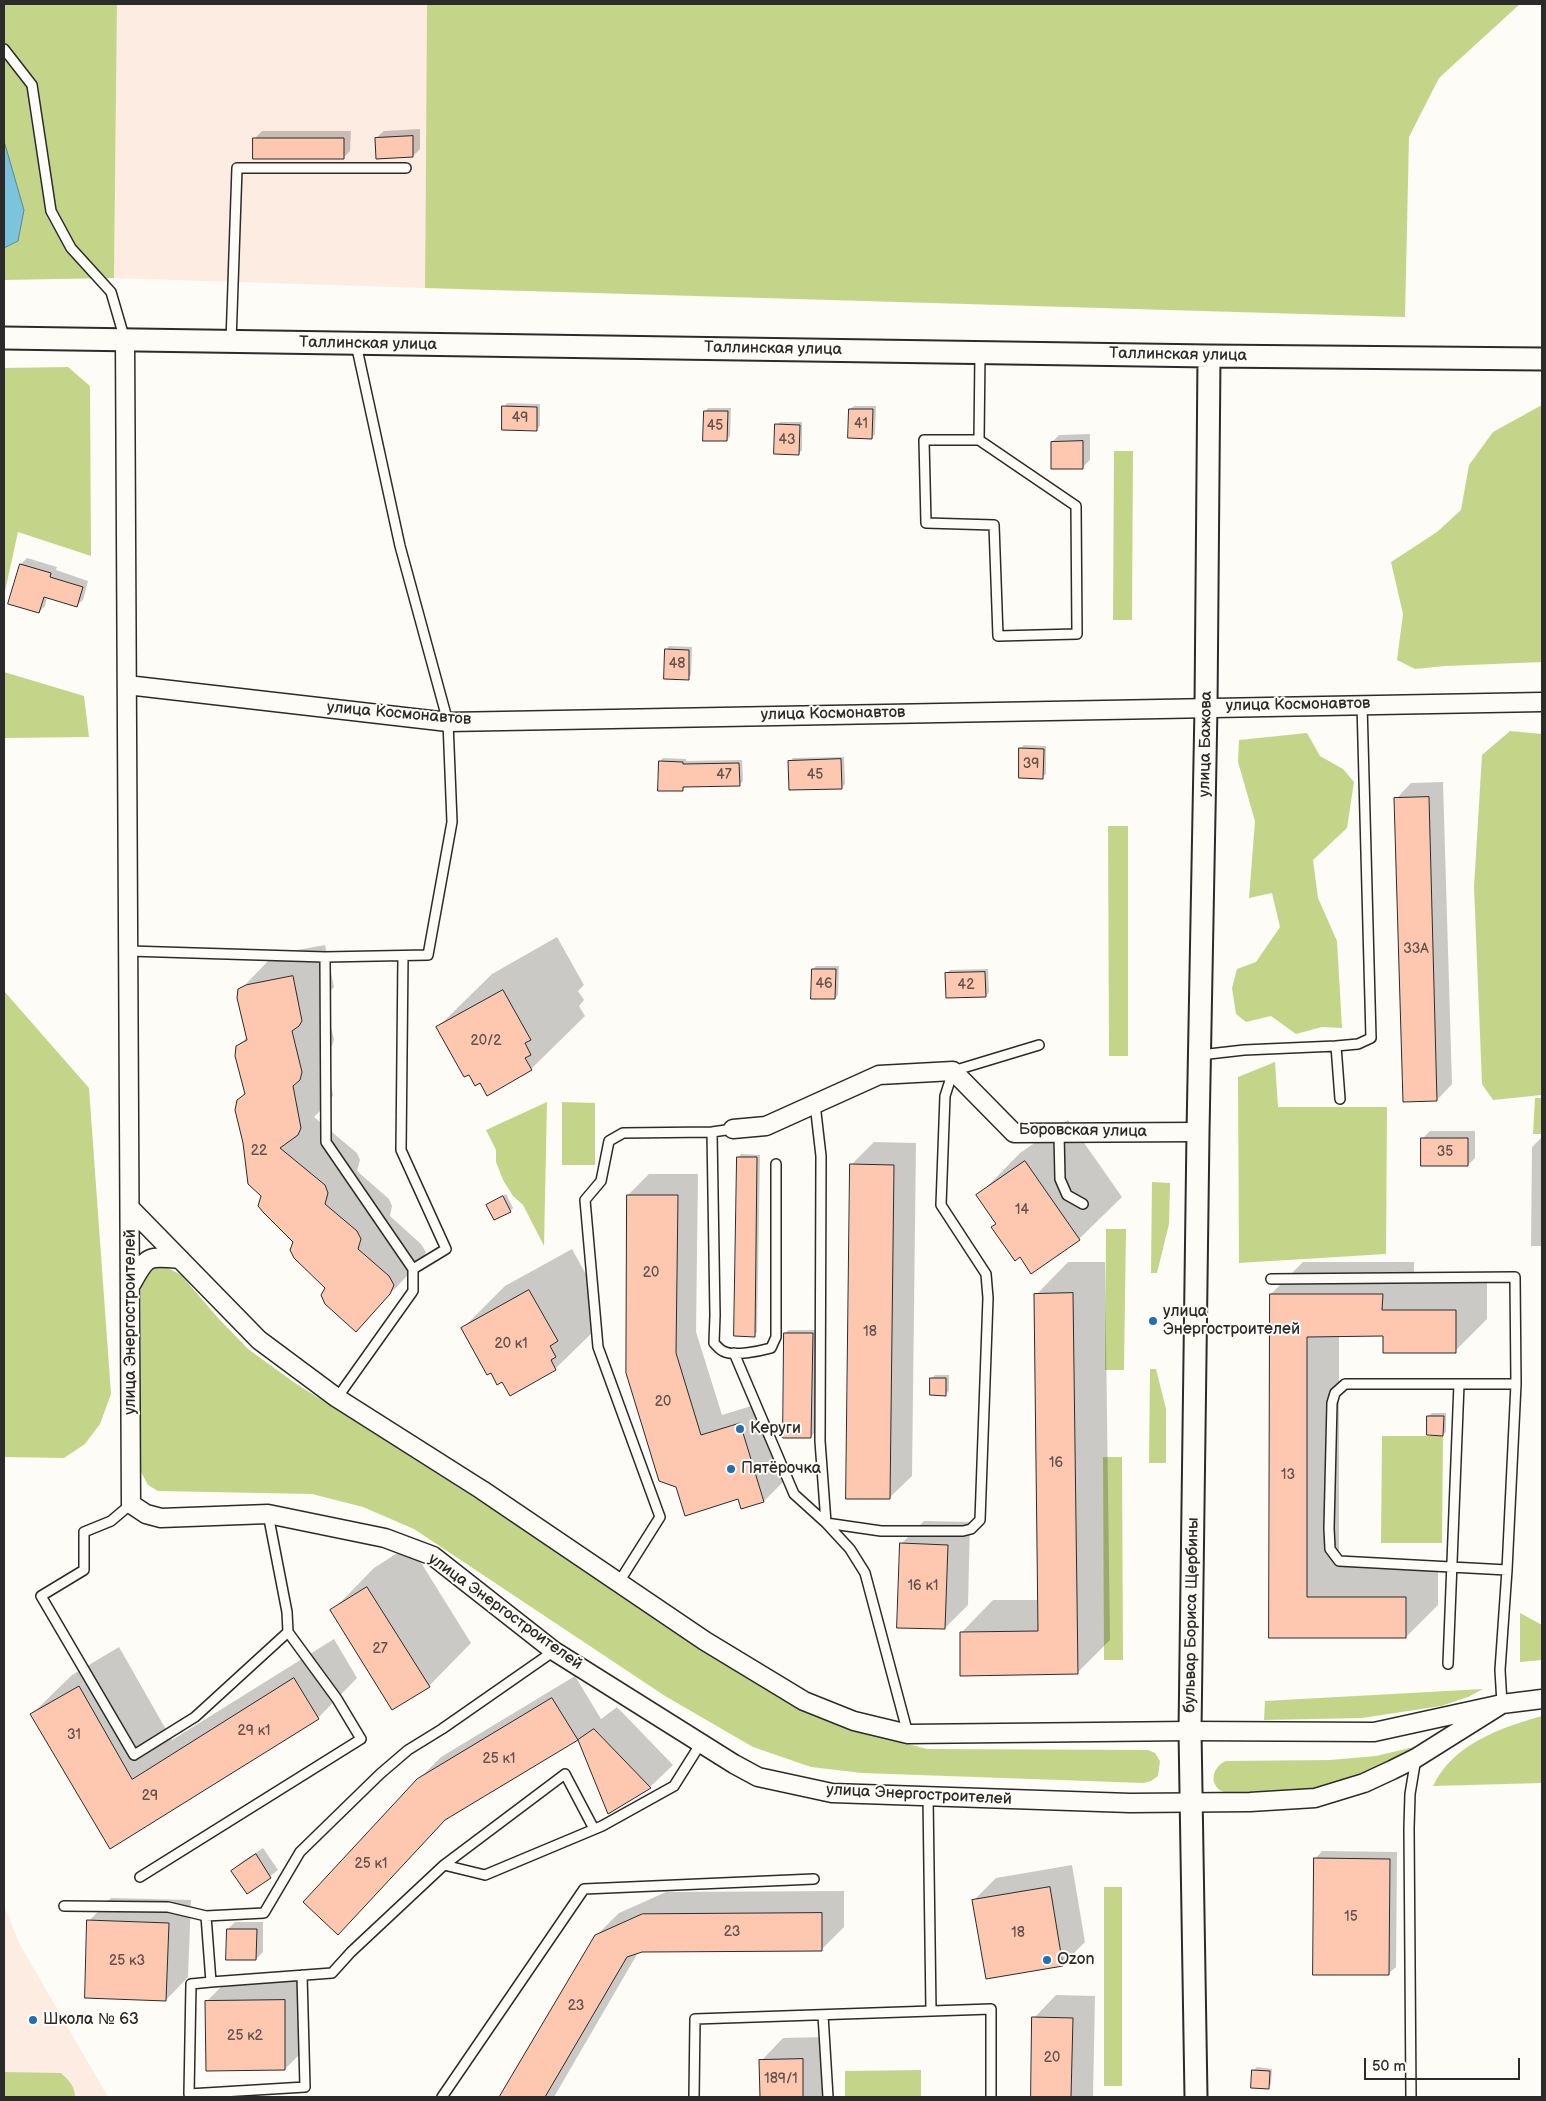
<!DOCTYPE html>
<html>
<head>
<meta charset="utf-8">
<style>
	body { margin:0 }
	#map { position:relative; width:1546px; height:2101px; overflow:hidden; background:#fdfcf7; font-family:"Balsamiq Sans",sans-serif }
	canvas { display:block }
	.frame { position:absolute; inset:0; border:5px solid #2b2b2b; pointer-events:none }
	.scale { position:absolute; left:1364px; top:2058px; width:156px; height:22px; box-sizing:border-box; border:2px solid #2b2b2b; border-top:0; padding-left:6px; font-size:15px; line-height:18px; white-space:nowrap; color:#2b2b2b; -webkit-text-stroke:4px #fdfcf7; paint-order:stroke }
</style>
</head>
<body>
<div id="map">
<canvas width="1546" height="2101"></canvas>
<div class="frame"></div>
<div class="scale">50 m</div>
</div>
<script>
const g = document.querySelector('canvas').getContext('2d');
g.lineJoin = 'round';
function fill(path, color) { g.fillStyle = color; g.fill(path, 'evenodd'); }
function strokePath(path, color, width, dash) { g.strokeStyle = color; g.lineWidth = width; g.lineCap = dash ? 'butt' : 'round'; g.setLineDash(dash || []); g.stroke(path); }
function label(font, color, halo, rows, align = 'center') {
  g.font = font + ' "Balsamiq Sans",sans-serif'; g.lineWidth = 4; g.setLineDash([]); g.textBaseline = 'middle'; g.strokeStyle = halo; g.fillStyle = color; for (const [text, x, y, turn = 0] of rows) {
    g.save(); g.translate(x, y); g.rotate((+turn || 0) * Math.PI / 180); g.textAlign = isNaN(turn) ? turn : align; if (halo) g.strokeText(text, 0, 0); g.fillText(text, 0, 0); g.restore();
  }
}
fill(new Path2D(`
	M117,4H427L425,288L114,278Z
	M4,1906L19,1943L108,2097H4Z`), '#fdece2');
fill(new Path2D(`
	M4,4H117L114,278L4,280V248L18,241L11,170L4,141Z
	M427,4H1520L1439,78L1409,137L1405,317L425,288Z
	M68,367L90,386L91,556L18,532L4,596V368Z
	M1542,405V662L1445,666L1415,669L1397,660L1403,614L1391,562L1437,532L1461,510L1469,465L1493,432Z
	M1114,451H1133L1132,620H1113Z
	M4,672L84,696L89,737L4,738Z
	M1510,731L1542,734V1095L1493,1100L1482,1084L1474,887L1482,755Z
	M1307,733L1320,756L1343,769L1354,782L1347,828L1313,860L1318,898L1337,941L1342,1028L1322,1027L1296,1034L1271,1016L1246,1022L1236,1014L1232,988L1237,969L1256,962L1280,927L1272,893L1249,898L1255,821L1238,762L1239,740Z
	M1108,826H1128V1056H1109Z
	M4,991L89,1088L111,1394L100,1424L85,1444L64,1458L4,1457Z
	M1275,1062L1278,1107H1387L1386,1254L1239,1263L1238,1077Z
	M1535,1098H1542V1134H1533Z
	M547,1102L544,1246L523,1205L513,1196L503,1180L496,1162V1150L486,1130Z
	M562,1102L595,1103V1165H562Z
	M1152,1182L1170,1183L1169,1224L1157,1273H1151Z
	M1106,1229H1126L1124,1370H1105Z
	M155,1267L168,1268L181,1275L219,1319L248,1349L295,1383L809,1711L841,1727L927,1749L1148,1750L1155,1753L1160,1761L1158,1776L1151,1781L1144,1783L862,1773L811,1767L753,1747L665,1696L414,1529L363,1507L312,1494L158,1491L148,1485L141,1472V1289L143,1274Z
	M1150,1369H1156L1166,1409V1463H1149Z
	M1382,1436H1443L1442,1543H1381Z
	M1103,1457H1122L1123,1660H1104Z
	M1520,1613L1542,1625V1660L1520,1662Z
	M1483,1689L1468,1697L1441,1706L1362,1718L1264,1720L1265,1701Z
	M1542,1716V1783L1433,1786C1453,1744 1500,1728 1542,1716Z
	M1414,1747L1393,1759L1359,1774L1312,1789L1229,1793C1209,1791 1209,1768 1226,1761L1330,1760L1376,1756Z
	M1104,1887H1122V2086H1104Z
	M921,2070V2097H845V2071Z
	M4,2072L61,2073C69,2080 75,2087 75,2097H4Z`), '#c4d58a');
const water = new Path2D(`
	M4,141L24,210L18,241L4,248Z`);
fill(water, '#7bc4db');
strokePath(water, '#5b8795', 1);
fill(new Path2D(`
	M420,129V149L413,156L376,138L384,131Z
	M262,131H351L350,151L343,158L255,138Z
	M507,403L540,404V426L536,430L504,407Z
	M854,406H876L875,434L872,438L850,409Z
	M708,408H731L730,436L727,440L705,411Z
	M780,422H802V450L798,454L776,425Z
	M1090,434V460L1082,468L1052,442L1059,435Z
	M27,558L57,567L56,570L88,581L83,600L76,606L47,597L45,606L39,612L21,564Z
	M669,646L692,647L691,675L688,678L666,650Z
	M1024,745L1046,746V774L1042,777L1020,749Z
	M844,757L845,784L841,788L790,761L793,758Z
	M663,758L686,759V761L742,760L743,781L739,785L685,787L682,790L660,761Z
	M1443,782L1452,1084L1437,1100L1396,799L1411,783Z
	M557,937L584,985L578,991L584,1000L579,1006L585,1016L531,1069L480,1082L438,1027L492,974Z
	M325,945L334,987L324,999L334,1039L332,1046L325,1053L333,1095L330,1101L314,1117L357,1153L360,1160L357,1171L389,1199L392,1206L390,1216L421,1244L426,1252L422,1260L356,1330L263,1196L239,1100L246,1093L237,1047L247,1037L240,990L272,957L280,953Z
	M816,966H839L838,995L835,998L813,969Z
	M988,969L989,992L986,996L946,974L950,970Z
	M1068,1120L1122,1197L1079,1239L1020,1255L978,1196L1020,1153Z
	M1430,1131H1475V1158L1468,1165L1423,1138Z
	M1542,1137V1550H1541L1542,1246H1531L1532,1147Z
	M874,1142L916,1143L912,1476L889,1498L851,1165Z
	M741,1154L760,1155L757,1332L754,1335L738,1158Z
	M649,1174H698L696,1332L722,1415L761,1403L785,1480L764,1501L742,1507L739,1498L686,1514L628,1195Z
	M506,1194L513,1208L510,1211L488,1205Z
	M572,1249L599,1298L593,1304L598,1327L555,1369L503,1381L462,1329L505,1286Z
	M1068,1262H1105L1110,1640L1077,1673L961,1633L993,1600H1039L1036,1295Z
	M1303,1262H1414V1278H1487V1319L1455,1351L1384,1335H1339V1565H1438V1605L1406,1637H1271V1294Z
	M789,1330H816L814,1433L811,1437L785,1333Z
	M935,1375H949V1391L945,1394L932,1378Z
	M1432,1413H1446V1432L1442,1435L1428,1416Z
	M924,1521L970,1522L968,1605L945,1628L901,1544Z
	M410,1545L471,1643L429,1686L332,1611L374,1568Z
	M334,1639L357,1678L318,1718L110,1847L32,1714L72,1675L119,1647L172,1740Z
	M575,1676L601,1719L617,1707L673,1765L650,1787L609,1812L579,1738L448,1817L338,1933L418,1780L441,1757Z
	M263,1848L278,1870L248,1893L233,1871L240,1863Z
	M1322,1851L1397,1852L1396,1967L1388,1974L1315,1859Z
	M1072,1865L1085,1942L1062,1965L974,1900L996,1878Z
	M844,1891V1927L821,1950L639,1951L554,2097H501L596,1936L619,1913L666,1892Z
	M111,1898L191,1900L188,1977L166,2000L89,1921Z
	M235,1922H263V1952L256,1959L228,1929Z
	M307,1978V2047L285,2069L207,2001L229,1979Z
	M1056,1995L1095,1996L1093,2097H1032L1034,2018Z
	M825,2037L826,2097H761V2061L783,2038Z
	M1257,2067L1272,2069L1271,2084L1268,2088L1253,2071Z`), '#0003');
const building = new Path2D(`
	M413,136V157L376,159L375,138Z
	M253,138H344V159H253Z
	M502,406L537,407V431L502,430Z
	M849,409H873L872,439L848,438Z
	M704,411H728L727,441H703Z
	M775,424L800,425L799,455L774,454Z
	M1083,441V469H1051V442Z
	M20,564L51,573L50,577L83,587L77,607L44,597L39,613L8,604Z
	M665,649L689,650V680L664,679Z
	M1019,748L1044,749L1043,779L1019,778Z
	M841,759L842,789L789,790L788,761Z
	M659,761L683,762V764L739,763L740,786L683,787V791H658Z
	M1429,797L1437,1101L1403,1102L1394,798Z
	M812,969H836L835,999H811Z
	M985,972L986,997L946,998L945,973Z
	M293,976L302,1021L299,1026L292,1031L302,1072L300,1080L293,1086L301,1128L298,1135L280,1148L325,1185L328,1193L325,1204L357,1231L361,1239L358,1249L389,1276L394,1285L390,1294L356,1332L325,1304L321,1295L325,1288L294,1258L290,1250L293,1242L263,1212L258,1206L261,1196L248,1184L243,1143L235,1110L237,1100L245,1094L235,1056L236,1046L247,1040L237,998L238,989L246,985Z
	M503,990L531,1040L525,1043L531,1055L525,1058L532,1070L487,1096L480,1083L475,1086L469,1075L464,1077L436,1027Z
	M1421,1138H1468V1166H1421Z
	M737,1157H757L755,1337L734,1336Z
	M1025,1161L1080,1240L1031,1274L1020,1257L1015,1261L991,1227L996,1224L976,1195Z
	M850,1164L894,1165L890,1499H846Z
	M627,1195H678L676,1353L701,1435L740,1423L764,1502L741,1509L738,1499L685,1516L676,1487L659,1481L626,1373Z
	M503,1196L511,1212L494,1220L486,1205Z
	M529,1290L558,1341L550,1346L556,1357L551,1360L556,1370L510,1396L502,1382L497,1385L491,1373L487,1375L461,1328Z
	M1073,1293L1078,1674L960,1676V1632L1038,1631L1034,1294Z
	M1270,1294H1383L1382,1310H1456V1353H1383V1336L1307,1337V1597H1406V1638H1269Z
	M784,1333H813L811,1438H783Z
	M930,1378H946V1396L930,1395Z
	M1427,1416H1444L1443,1436L1427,1435Z
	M900,1543L948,1545L945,1629L897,1628Z
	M367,1587L430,1687L392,1710L330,1610Z
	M294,1678L319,1719L110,1849L30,1714L79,1686L132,1779Z
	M552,1698L578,1740L445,1820L338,1935L303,1902L417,1779Z
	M594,1729L651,1788L608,1814L578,1740Z
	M256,1854L271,1878L247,1894L231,1871Z
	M1314,1858L1390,1859L1389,1975H1313Z
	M1050,1887L1063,1966L986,1979L972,1900Z
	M822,1913V1951L642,1952L627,1957L545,2097H499L595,1935L642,1914Z
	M87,1920L169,1923L166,2001L85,1998Z
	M227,1929H257L256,1960H226Z
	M285,2000V2070L206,2071L205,2001Z
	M1032,2017L1073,2018L1071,2097H1031Z
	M803,2059V2097H760L759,2060Z
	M1252,2070L1270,2071L1269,2089L1251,2088Z`);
fill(building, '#fec8b0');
strokePath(building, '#2b2b2b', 1);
const service = new Path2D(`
	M4,49L32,85L51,211L71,248L111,292L125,340
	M231,342L237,168H406
	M924,440H979L1076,506L1077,634L998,636L994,525L926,523Z
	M979,440L980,353
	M129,951L325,957L428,955L452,822L448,722L400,546L356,344
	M403,956L401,1150L446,1249L413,1269
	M325,957L326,1142L413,1269V1291L337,1398
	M1200,1055L1244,1050L1336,1046
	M1340,1099L1336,1046L1358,1044L1371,1038L1362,704
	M815,1104L821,1156L820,1441L826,1523
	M712,1132L715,1315L714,1343C716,1345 720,1350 723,1351C733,1357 760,1351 771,1348L776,1337V1164
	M1059,1134L1060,1179L1067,1195L1083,1204
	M1271,1279L1515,1277L1516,1384L1507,1570L1500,1670L1502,1704
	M734,1353L794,1494L826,1523
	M131,1504L111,1521L84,1532V1570L41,1596L134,1755L195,1717L288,1632
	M1507,1570L1339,1561L1330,1549L1329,1528L1332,1403L1335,1393L1345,1384H1516
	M619,1582L660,1517L598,1347L585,1200L601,1181L609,1141L623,1133L712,1132L733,1129
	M554,1651L442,1729L408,1750L380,1774L300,1852L264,1913L206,1916L211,1982L332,1973L351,1952L444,1865L565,1774L594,1829
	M1448,1664L1459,1384
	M908,1734L865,1573L850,1549L826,1523L881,1531H963L971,1529L980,1520L988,1298L986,1274L941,1205L945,1096L953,1071L1039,1045
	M928,1797L931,2011
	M444,1865L485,1875L602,1826L674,1786L701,1743
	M140,1877L361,1739L337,1699L288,1632L287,1612L268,1514
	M64,1906L168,1907L206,1916
	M211,1982L191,1984L189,2094L305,2087L302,1975
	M823,2015L828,2097
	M442,2097L584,1889L814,1879
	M694,2097L695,2019L991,2009V2097
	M1411,2097L1409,1828L1410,1794L1416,1758`);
const minor = new Path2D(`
	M125,340L131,1504L146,1514L161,1518L268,1514L385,1538L433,1556L554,1651L734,1764L758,1777L832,1793L1130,1803L1250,1802L1315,1798L1364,1783L1392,1770L1416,1758L1502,1704
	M127,685L448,722L1542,702
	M733,1129L766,1126L879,1075L953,1071L1014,1133L1198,1132
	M131,1209L259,1340L337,1398L482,1490L705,1641L804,1701L854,1721L908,1734L1190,1731L1374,1732L1502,1704L1542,1699
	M132,1283C147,1255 148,1256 180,1259`);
const tertiary = new Path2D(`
	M4,338L1209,356L1542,359
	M1196,2097L1190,1731L1198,1132L1206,707L1209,356`);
strokePath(service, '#2b2b2b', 12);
strokePath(minor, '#2b2b2b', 21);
strokePath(tertiary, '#2b2b2b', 25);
strokePath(service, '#fdfcf7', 9);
strokePath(minor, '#fdfcf7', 18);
strokePath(tertiary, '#fdfcf7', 21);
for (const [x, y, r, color] of [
	[1153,1321,5,"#1f6fb2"],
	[740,1429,5,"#1f6fb2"],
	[731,1469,5,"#1f6fb2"],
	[1047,1960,5,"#1f6fb2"],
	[33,2020,5,"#1f6fb2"]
]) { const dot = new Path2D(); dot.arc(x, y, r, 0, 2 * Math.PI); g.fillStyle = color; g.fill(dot); strokePath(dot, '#fdfcf7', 2); }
label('14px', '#60524c', null, [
	["49",520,418],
	["41",861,424],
	["45",715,426],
	["43",787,440],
	["48",677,664],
	["39",1031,764],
	["47",724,775],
	["45",815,775],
	["33А",1416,949],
	["46",824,984],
	["42",966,985],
	["20/2",486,1041],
	["22",259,1151],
	["35",1445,1152],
	["14",1022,1210],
	["20",651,1273],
	["18",870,1332],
	["20 к1",511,1344],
	["20",663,1402],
	["16",1056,1463],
	["13",1288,1475],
	["16 к1",923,1586],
	["27",380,1649],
	["29 к1",254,1731],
	["31",74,1735],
	["25 к1",499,1759],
	["29",150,1796],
	["25 к1",371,1864],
	["15",1351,1917],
	["23",732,1932],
	["18",1018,1933],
	["25 к3",127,1961],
	["23",576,2006],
	["25 к2",245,2036],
	["20",1052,2058],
	["189/1",781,2079]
]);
label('16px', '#2b2b2b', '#fdfcf7', [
	["Таллинская улица",368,344,1],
	["Таллинская улица",773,349,1],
	["Таллинская улица",1178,355,1],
	["улица Космонавтов",1298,705,-1],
	["улица Космонавтов",399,714,5],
	["улица Космонавтов",833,714,-1],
	["улица Бажова",1206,744,-89],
	["Боровская улица",1083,1131,1],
	["улица Энергостроителей",131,1322,-90],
	["улица Энергостроителей",505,1612,36],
	["бульвар Бориса Щербины",1192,1615,-89],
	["улица Энергостроителей",919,1795,3]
]);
label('16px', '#2b2b2b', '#fdfcf7', [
	["улица",1163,1312],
	["Энергостроителей",1163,1330],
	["Керуги",750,1429],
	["Пятёрочка",741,1469],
	["Ozon",1057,1960],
	["Школа № 63",43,2020]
], 'left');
</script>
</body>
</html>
